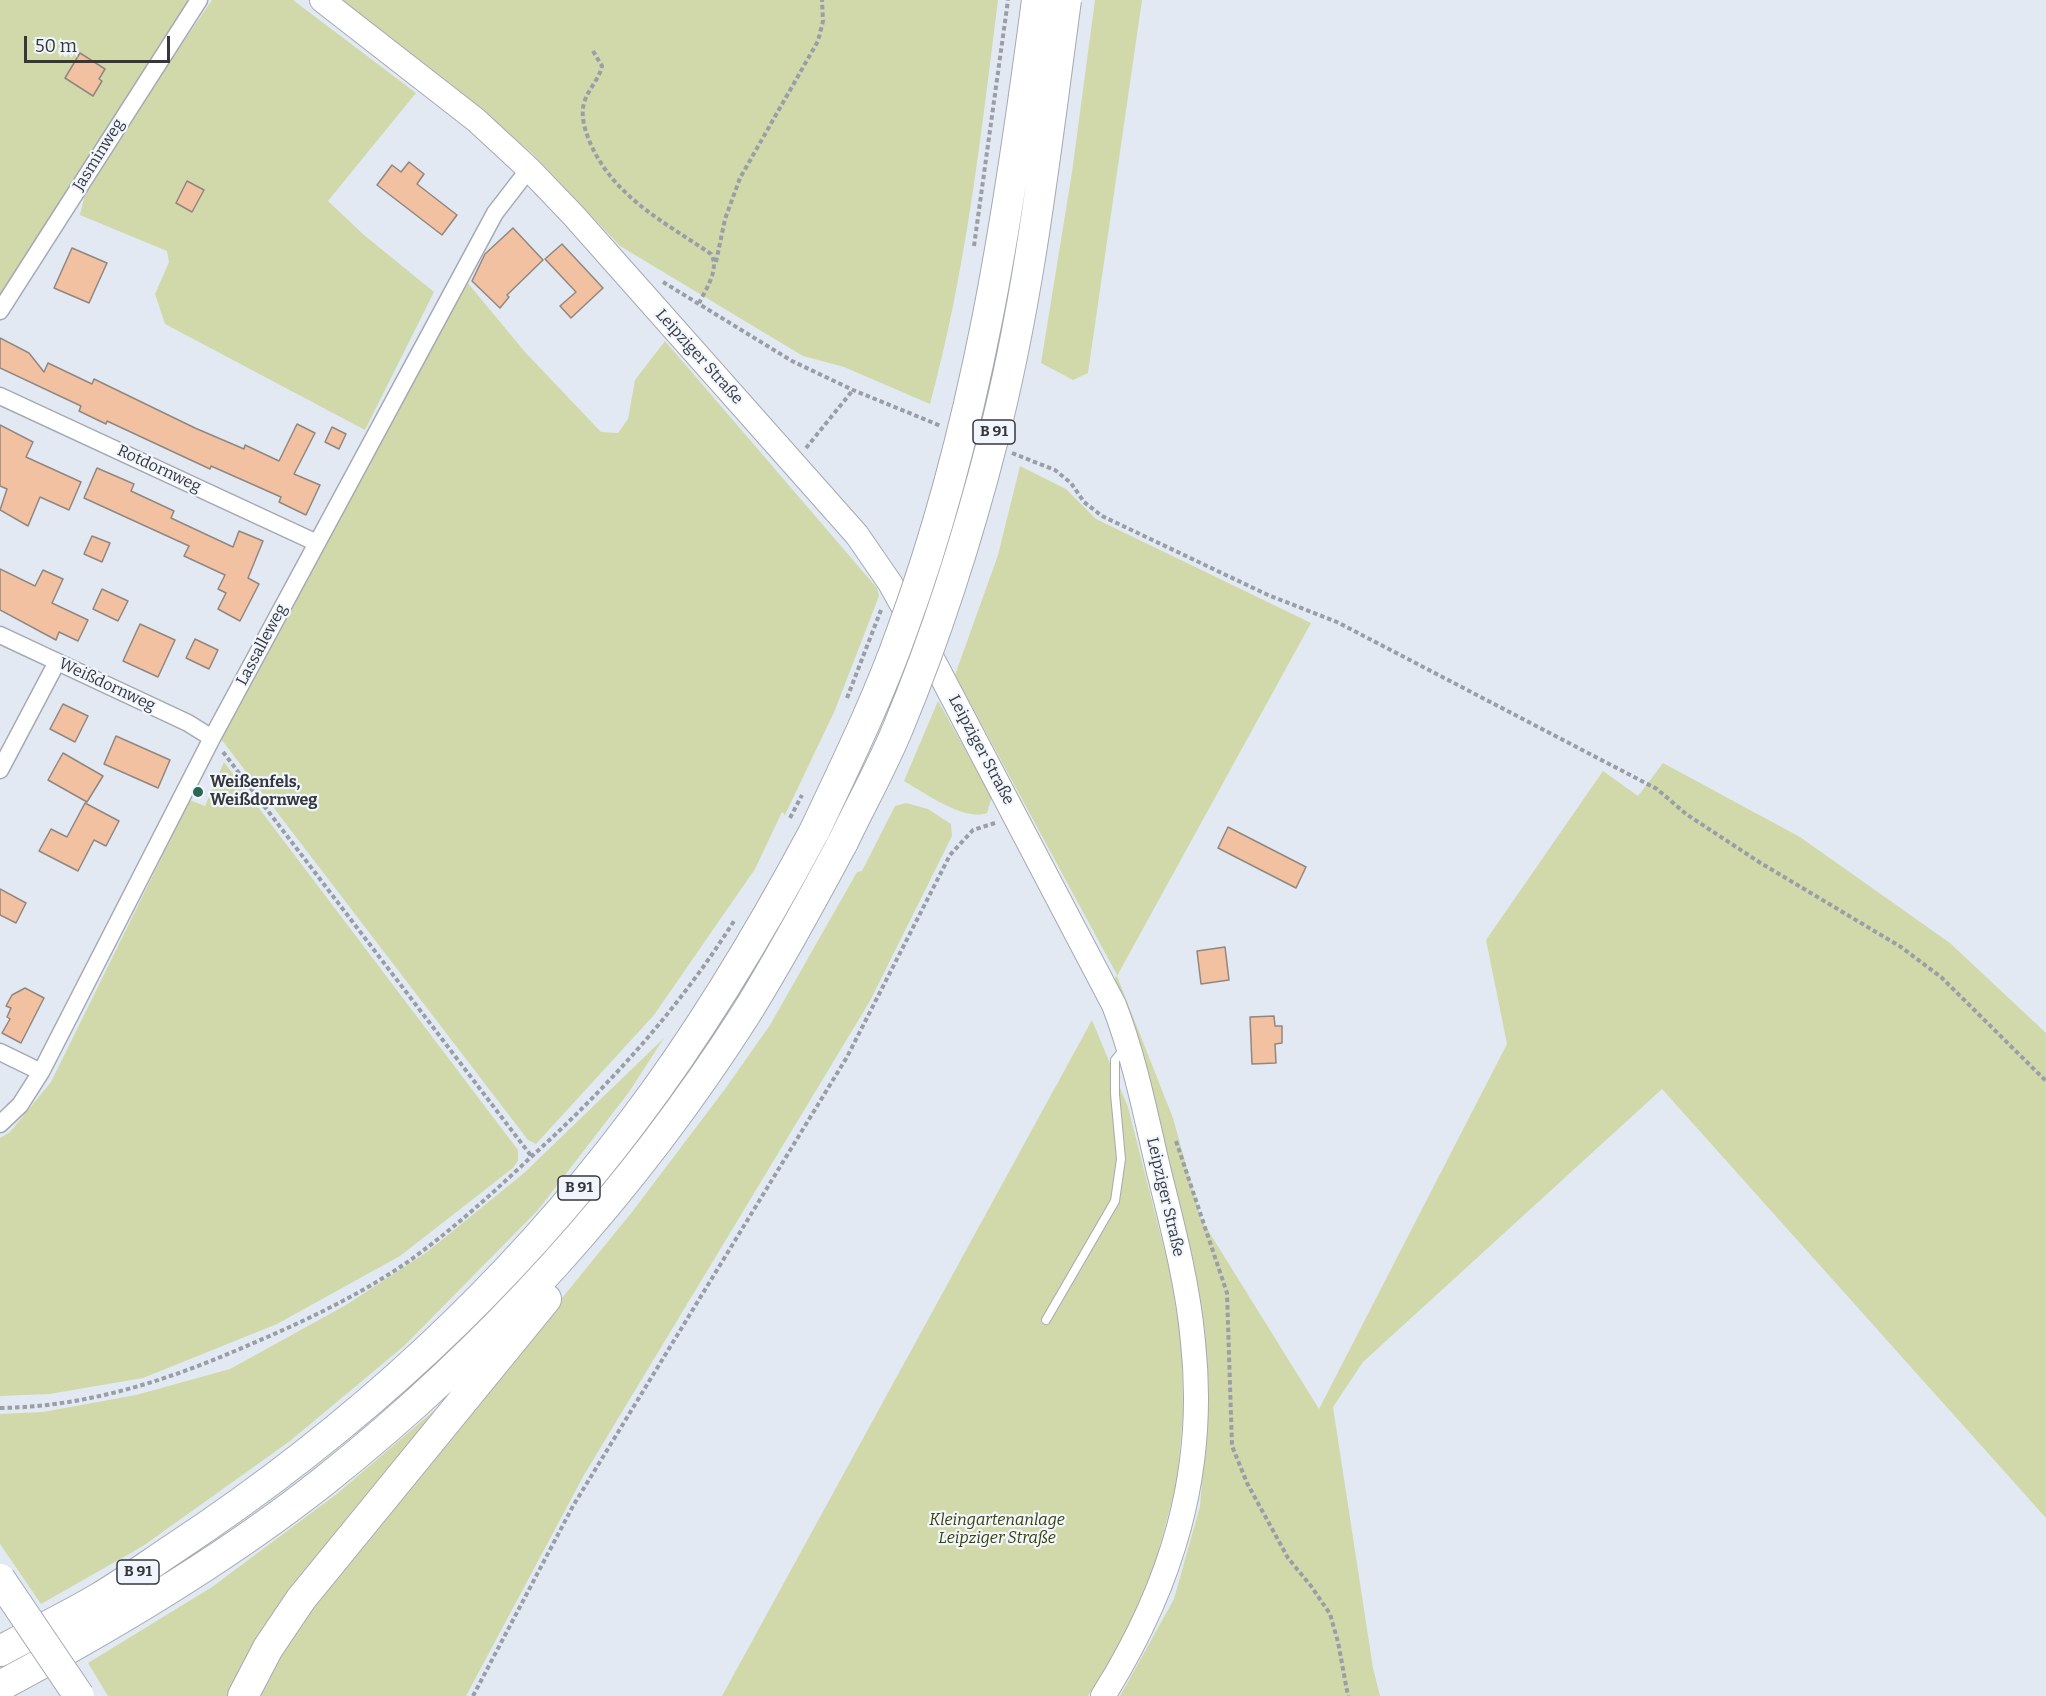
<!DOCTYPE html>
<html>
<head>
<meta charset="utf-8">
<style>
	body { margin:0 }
	#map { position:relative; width:2046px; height:1696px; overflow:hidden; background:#e3e9f3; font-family:Bitter,serif }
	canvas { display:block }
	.scale { position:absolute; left:24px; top:36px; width:146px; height:27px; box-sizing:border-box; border:3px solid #35373b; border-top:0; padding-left:8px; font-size:18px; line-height:21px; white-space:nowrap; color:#35373b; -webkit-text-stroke:4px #f1f6fe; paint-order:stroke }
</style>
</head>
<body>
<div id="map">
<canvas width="2046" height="1696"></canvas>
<div class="scale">50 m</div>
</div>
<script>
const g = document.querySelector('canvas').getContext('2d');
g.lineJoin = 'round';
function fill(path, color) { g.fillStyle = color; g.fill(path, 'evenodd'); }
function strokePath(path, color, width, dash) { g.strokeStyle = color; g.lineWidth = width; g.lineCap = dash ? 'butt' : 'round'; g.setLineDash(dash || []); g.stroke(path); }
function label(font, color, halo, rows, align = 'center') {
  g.font = font + ' Bitter,serif'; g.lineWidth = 4.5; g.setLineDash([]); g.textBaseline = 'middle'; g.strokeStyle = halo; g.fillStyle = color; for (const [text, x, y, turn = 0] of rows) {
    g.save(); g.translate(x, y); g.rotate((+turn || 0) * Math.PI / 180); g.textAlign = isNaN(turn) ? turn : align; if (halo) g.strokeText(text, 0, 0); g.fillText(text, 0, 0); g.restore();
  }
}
fill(new Path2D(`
	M0,0H190L0,294Z
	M212,0H293L416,93L328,201L364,235L434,292L365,430L165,324L155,294L169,262L167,251L80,215L88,181Z
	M341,0H998C981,135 966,272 930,404L844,367L803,356L620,246L534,155L456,88Z
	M1095,0H1142L1088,373L1073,380L1041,363L1072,172Z
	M467,282L525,352L601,432L618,433L628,419L635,380L665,341L877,588L879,596L835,710L785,815L782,812L755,869L654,1015L536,1144L528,1140L221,739Z
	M1020,466L1066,489L1096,519L1311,623L1117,976L1173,1118L1201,1219L1319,1409L1507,1044L1486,940L1603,771L1638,796L1663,763L1800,837L1950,943L2046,1033V1518L1662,1089L1363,1362L1333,1407L1373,1668L1380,1696H1120L1174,1599L1200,1506L1208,1410L1205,1331L1190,1249L1113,982L1117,975L955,675L998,555Z
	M938,701L992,797L987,813C965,822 923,792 904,781Z
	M224,762L518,1150V1161L513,1168L400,1256L277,1324L143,1378L50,1394L0,1396V1138L10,1132L51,1082L190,800L205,806Z
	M906,803L928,809L951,824L952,836L870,1001L584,1475L466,1696H257L293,1629L632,1212L725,1089L770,1025L857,872L862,871L895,806Z
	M1092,1020L1128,1107L1169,1268L1182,1345L1183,1414L1177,1482L1148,1590L1109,1663L1088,1696H722Z
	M664,1038L629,1092L538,1210L404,1346L290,1441L143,1546L41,1604L0,1544V1414L43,1412L136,1395L230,1369L346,1305L427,1252L524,1173Z
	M444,1402L232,1696H108L88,1663L212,1587L338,1493Z`), '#d1d9aa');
const building = new Path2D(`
	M80,53L105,69L99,79L102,81L93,96L65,78Z
	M409,162L424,174L417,184L457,215L442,235L377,185L392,165L401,172Z
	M187,181L204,190L192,212L176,203Z
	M513,228L543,260L507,295L509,297L500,308L472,281L485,254Z
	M562,244L603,288L571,318L560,306L576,292L545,259Z
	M72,248L107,263L89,303L54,288Z
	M0,338L29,353L44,372L48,363L92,384L94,379L195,428L244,449L245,445L279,461L297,424L315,433L294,474L320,485L306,515L279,502L281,497L211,466L210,469L107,421L106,424L79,411L81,406L0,368Z
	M0,425L33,442L26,457L81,482L69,510L40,497L28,526L0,510L7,489L0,486Z
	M332,427L346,434L339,449L325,442Z
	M97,468L134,484L131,491L174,511L171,518L233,547L239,531L263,541L248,578L259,584L240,621L218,609L226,593L218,589L225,575L184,556L189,546L84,498Z
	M92,536L110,543L102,562L84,554Z
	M0,569L35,586L43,570L63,579L52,603L88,620L78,641L59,632L56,640L0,610Z
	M102,589L128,601L118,621L93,609Z
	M140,624L175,640L158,677L123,661Z
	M195,639L218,650L209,669L186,658Z
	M63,704L88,716L75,742L50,729Z
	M116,736L170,760L158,788L104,764Z
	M63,753L103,776L87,802L48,780Z
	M85,803L119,821L106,846L94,840L78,871L39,851L51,829L67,837Z
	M1228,827L1306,867L1296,888L1218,848Z
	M0,889L26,903L16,923L0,915Z
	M1225,947L1229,980L1201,984L1197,951Z
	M25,988L44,998L21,1043L2,1033L10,1019L7,1017L11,1008L6,1006L12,995Z
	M1274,1016L1275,1026H1282V1043L1275,1044L1276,1063L1252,1064L1250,1017Z`);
fill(building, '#f1c1a1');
strokePath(building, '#918781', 1.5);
const lane = new Path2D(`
	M1046,1320L1115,1201L1121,1159L1115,1094V1060L1125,1048`);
const street = new Path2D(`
	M0,311L199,0
	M0,396L317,543
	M0,635L188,723L212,738
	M0,770L57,662
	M0,1052L41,1072
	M0,1124L20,1105L41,1072L212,738L495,213L529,169`);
const secondary = new Path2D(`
	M322,0L476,120L529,169L574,216L857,535L890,583L934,662L1114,1005C1135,1059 1146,1117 1159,1172C1173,1228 1188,1285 1193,1342C1207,1472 1172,1586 1103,1696`);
const highway = new Path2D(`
	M0,1651C33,1633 67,1617 99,1598C124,1583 149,1565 173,1549C349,1433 507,1289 634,1120C703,1029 761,931 815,830
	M0,1686C113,1626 224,1560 324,1481C489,1350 634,1190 747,1012C781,957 812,900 843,842
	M243,1696L268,1648L301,1599L546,1299`);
strokePath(lane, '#a4a9b3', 10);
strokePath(street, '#a4a9b3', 19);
strokePath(secondary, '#a4a9b3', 26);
strokePath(highway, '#a4a9b3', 32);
strokePath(new Path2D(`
	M593,51L602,66C599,80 588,89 584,103C580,117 586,134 592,147C617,199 666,223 711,254C720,269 706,289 699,303
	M716,262L725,219L740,178L818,41L823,21L822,0
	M663,282L792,361L853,390L941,426
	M806,448L853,390
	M1012,453L1055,470L1071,483L1084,502L1102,516L1268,595L1337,622L1657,789L1686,814L1759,862L1901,947L1941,977L2046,1081
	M223,752L532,1157
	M1176,1141L1227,1293L1232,1446L1247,1483L1288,1558L1311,1586L1330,1614L1338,1642L1348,1696
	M0,1408C80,1407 157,1384 230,1353C292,1327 354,1299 409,1261C452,1230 493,1193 531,1157C608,1087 678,1010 734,921
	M473,1696L573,1506L847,1057L950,855L973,830L995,823`), '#9a9ea6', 4, [4.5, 3]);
strokePath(lane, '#fff', 8);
strokePath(street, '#fff', 16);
strokePath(secondary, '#fff', 24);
strokePath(highway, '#fff', 30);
const highwayBridge = new Path2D(`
	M815,830C846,764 878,699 902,631C977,428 1009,214 1037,0
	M843,842C861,804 882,767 898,728C937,634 968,537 993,439C1030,295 1046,147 1066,0
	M0,1579L79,1696`);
strokePath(highwayBridge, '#a4a9b3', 32, []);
strokePath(new Path2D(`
	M974,246L1008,0
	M847,698L881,610
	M790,818L802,795`), '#9a9ea6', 4, [4.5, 3]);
strokePath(highwayBridge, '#fff', 30);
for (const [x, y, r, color] of [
	[198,792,6,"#2a6854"]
]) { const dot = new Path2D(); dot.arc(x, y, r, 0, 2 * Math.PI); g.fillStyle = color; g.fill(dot); strokePath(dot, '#f1f6fe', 2); }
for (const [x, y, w] of [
	[994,432,42],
	[579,1188,42],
	[138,1572,42]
]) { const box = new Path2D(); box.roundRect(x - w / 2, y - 12, w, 24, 4.5); g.fillStyle = '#f1f6fe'; g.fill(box); strokePath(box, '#35373b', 1.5); }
label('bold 15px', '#35373b', null, [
	["B 91",994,432],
	["B 91",579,1188],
	["B 91",138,1572]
]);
label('16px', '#35373b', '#f1f6fe', [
	["Jasminweg",99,155,-58],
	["Leipziger Straße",699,357,48],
	["Rotdornweg",159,469,25],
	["Lassalleweg",262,645,-62],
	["Weißdornweg",107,685,25],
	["Leipziger Straße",981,750,62],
	["Leipziger Straße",1165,1197,77]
]);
label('bold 16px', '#35373b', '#f1f6fe', [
	["Weißenfels,",210,783],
	["Weißdornweg",210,801]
], 'left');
label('italic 16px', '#3a4001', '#f1f6fe', [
	["Kleingartenanlage",997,1521],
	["Leipziger Straße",997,1539]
]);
</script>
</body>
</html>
